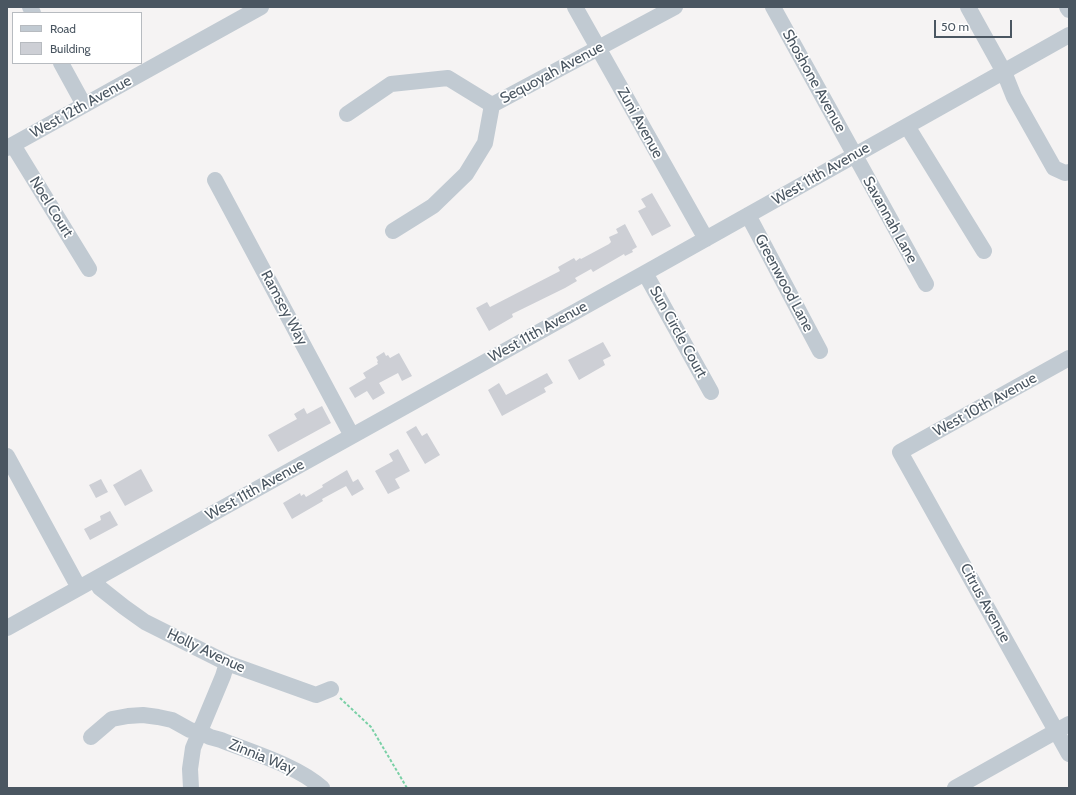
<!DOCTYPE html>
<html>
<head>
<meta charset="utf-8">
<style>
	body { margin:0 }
	#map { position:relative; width:1076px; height:795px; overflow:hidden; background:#f5f3f3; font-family:Cabin,sans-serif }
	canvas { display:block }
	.frame { position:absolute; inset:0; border:8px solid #4a5661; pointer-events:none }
	.legend { position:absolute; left:12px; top:12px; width:130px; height:52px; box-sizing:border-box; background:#fff; border:1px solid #b7bbc0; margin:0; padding:5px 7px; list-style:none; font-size:12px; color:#4a5661 }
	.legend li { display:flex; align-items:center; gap:8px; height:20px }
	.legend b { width:20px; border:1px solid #b7bbc0 }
	.scale { position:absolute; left:934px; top:20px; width:78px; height:18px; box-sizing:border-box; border:2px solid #4a5661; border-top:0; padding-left:5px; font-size:12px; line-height:14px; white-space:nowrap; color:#4a5661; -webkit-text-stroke:3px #fff; paint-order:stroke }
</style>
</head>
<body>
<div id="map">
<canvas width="1076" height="795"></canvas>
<div class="frame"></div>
<ul class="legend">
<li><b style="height:5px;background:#c1cad2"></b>Road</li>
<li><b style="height:11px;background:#cdcfd5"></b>Building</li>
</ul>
<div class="scale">50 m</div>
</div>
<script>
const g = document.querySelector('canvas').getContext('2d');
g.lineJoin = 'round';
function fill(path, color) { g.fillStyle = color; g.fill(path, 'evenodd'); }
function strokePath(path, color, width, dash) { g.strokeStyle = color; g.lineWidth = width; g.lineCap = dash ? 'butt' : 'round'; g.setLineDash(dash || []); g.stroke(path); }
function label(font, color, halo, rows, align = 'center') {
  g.font = font + ' Cabin,sans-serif'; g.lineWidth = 3.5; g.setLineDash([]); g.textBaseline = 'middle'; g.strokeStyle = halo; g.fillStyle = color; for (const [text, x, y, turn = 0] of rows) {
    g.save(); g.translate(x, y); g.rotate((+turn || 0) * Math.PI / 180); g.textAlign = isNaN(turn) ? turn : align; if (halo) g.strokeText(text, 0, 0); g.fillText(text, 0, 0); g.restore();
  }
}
fill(new Path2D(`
	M652,193L671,226L652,236L638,211L646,207L641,199Z
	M625,224L637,247L632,250L633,252L625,256L624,254L593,272L591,269L575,278L577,281L565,288L512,314L513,317L489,331L476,308L487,302L490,307L560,271L558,267L574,258L576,261L580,258L581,259L609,244L611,242L609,237L618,233L616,229Z
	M603,342L611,356L603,360L605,365L579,380L568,360Z
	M384,352L386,356L388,355L390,358L399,353L412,376L402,381L398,373L379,383L385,393L373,400L367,391L355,398L349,388L366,378L363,373L378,364L377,362L378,361L376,357Z
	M547,373L553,383L544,388L546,392L502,416L488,390L499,383L506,395Z
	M322,406L331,423L278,452L268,435L297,419L294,414L304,408L307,414Z
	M416,426L422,436L427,433L440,455L425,464L406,432Z
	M398,449L410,471L395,479L400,488L388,494L375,471L393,461L389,454Z
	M141,469L153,491L125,506L113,485Z
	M347,470L353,482L358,479L364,489L352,496L346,486L322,499L323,501L292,519L283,503L300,493L301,496L304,494L306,497L323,487L322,485Z
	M101,479L108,492L96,498L89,485Z
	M110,511L118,525L90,540L84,529L101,520L100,516Z`), '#cdcfd5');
strokePath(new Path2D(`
	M340,698L371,727L407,788`), '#7ad0a6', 2, [3, 2]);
strokePath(new Path2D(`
	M30,7L33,13
	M575,7L706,239
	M773,7L926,284
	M968,7L1004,72L1014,97L1054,168L1065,173L1069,172
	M1067,7L1069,10
	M61,63L84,105
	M347,114L391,84L448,78L492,105
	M907,126L984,251
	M13,145L89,269
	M7,148L261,7
	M215,180L352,436
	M748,215L820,351
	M393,231L433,206L466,174L485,143L492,105L675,7
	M645,273L711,392
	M1069,358L900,452L1069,754
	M7,456L79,588
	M95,579L100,588L124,607L145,622L227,663L316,695L331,689
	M7,628L645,273L1069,35
	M91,737L112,719L128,716L143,715L158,717L172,720L190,730L200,732L210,737L221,740C251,752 298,766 322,788
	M191,788L190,769L193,748L223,676L227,663
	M955,788L1069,724`), '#c1cad2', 16);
label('15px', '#4a5661', '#fff', [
	["Sequoyah Avenue",552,73,-28],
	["Shoshone Avenue",814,81,61],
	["West 12th Avenue",81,107,-29],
	["Zuni Avenue",640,123,61],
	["West 11th Avenue",821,174,-30],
	["Noel Court",51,207,58],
	["Savannah Lane",890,220,61],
	["Greenwood Lane",784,283,62],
	["Ramsey Way",284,308,62],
	["West 11th Avenue",538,332,-29],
	["Sun Circle Court",678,332,61],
	["West 10th Avenue",985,405,-29],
	["West 11th Avenue",255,490,-29],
	["Citrus Avenue",985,603,61],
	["Holly Avenue",206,651,25],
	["Zinnia Way",262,757,22]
]);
</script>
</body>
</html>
